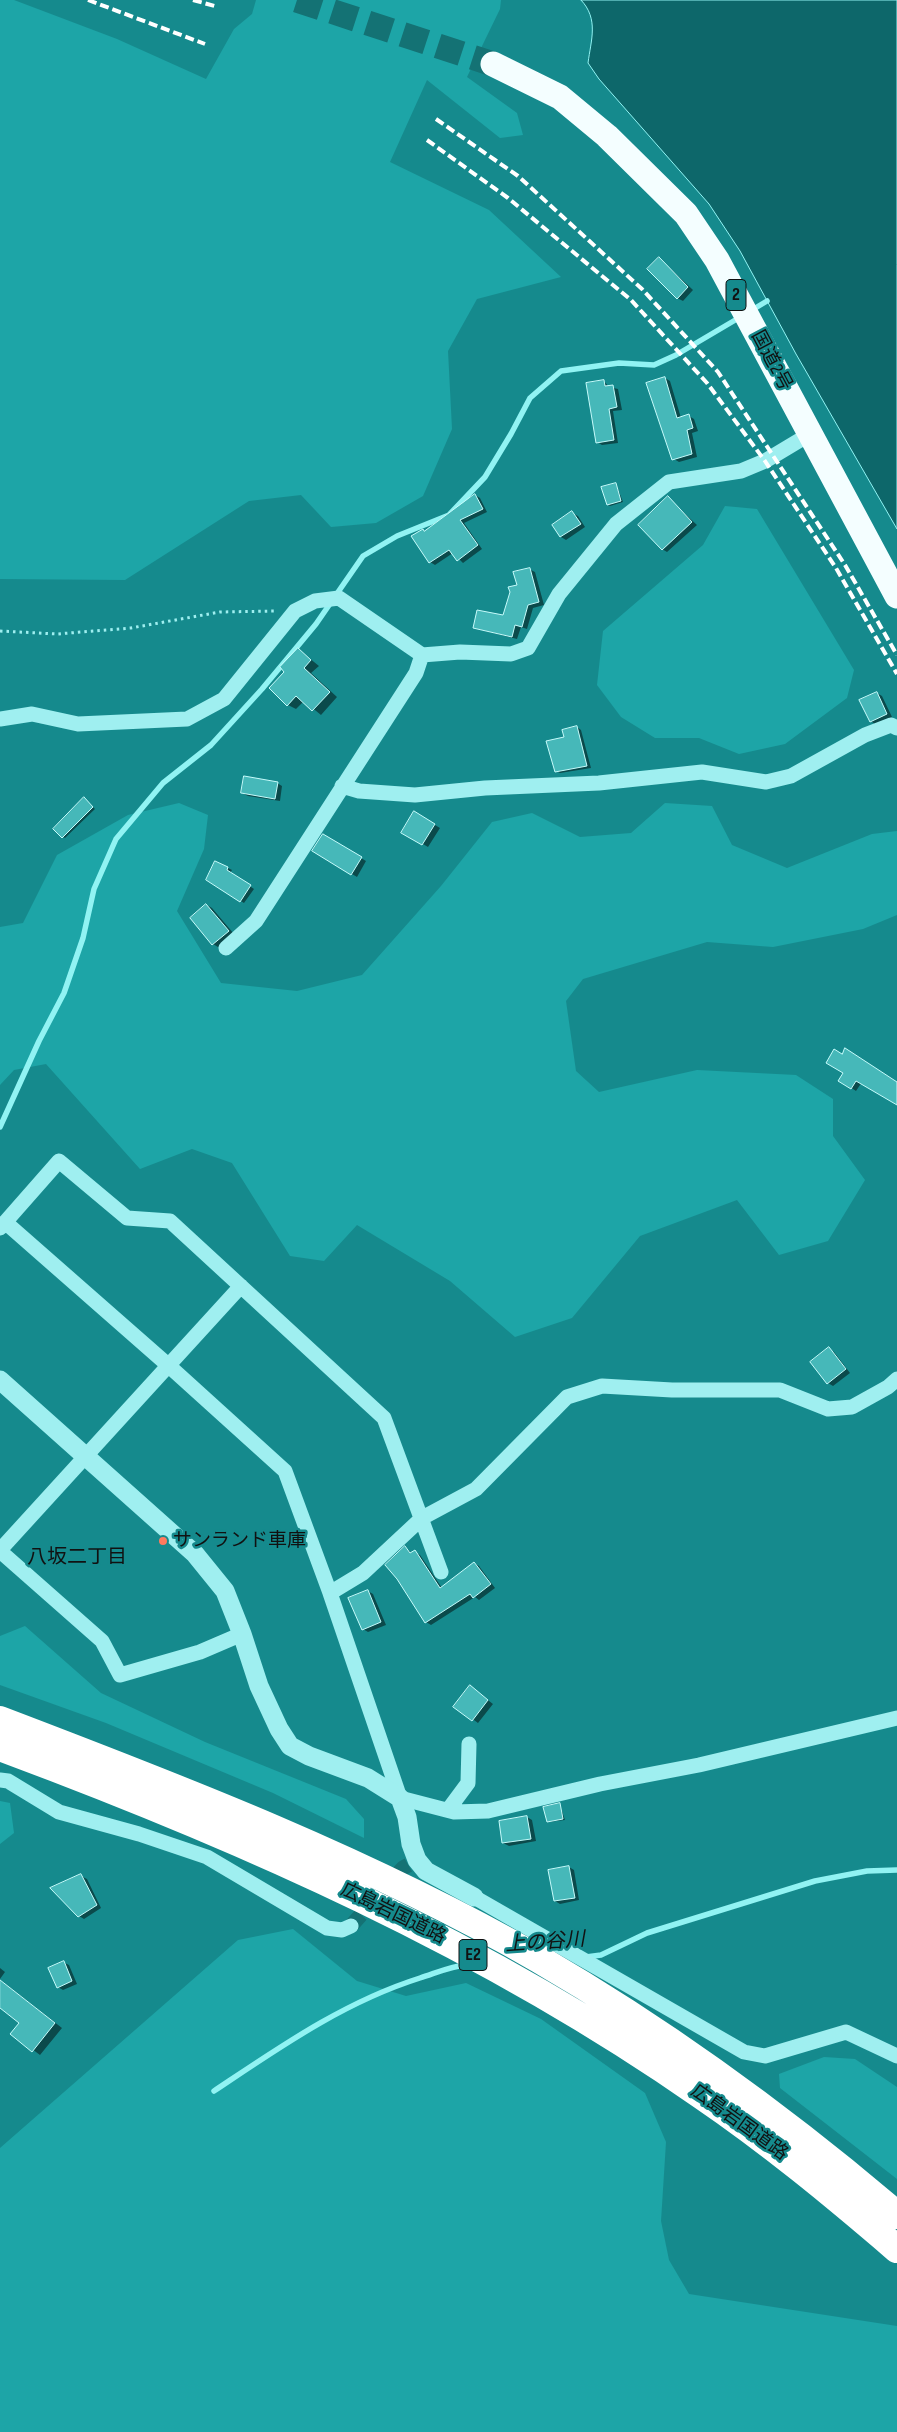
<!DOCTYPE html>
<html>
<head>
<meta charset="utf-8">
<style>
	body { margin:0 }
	canvas { display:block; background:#158a8d }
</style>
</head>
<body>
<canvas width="897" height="2432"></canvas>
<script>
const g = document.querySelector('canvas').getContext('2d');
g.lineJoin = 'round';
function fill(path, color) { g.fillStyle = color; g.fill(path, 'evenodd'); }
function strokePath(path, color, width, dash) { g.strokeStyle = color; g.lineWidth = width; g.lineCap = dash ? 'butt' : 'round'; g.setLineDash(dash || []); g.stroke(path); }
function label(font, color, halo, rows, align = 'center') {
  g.font = font + ' "Sofia Sans Condensed","Noto Sans JP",sans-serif'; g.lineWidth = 5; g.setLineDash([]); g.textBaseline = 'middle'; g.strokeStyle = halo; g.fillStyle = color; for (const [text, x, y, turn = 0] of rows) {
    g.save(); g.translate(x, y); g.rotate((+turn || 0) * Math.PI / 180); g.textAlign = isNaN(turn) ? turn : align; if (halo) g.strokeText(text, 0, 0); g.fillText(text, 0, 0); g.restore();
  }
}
fill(new Path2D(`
	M0,0H14L117,39L206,79L234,29L252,14L256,0H501L500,9L467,77L517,113L523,135L500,138L427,80L390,162L489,210L561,277L477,299L448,351L452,429L423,496L376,523L331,527L301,495L249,501L125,580L0,579Z
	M725,506L757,509L854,670L847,698L785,744L739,754L699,738H655L621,717L597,685L603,631L703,545Z
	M179,803L208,815L204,849L177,911L221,983L297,991L362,975L441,886L492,822L532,813L580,837L631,833L665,803L712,806L732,845L787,868L872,834L897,831V915L863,929L773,947L707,942L583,979L566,1001L576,1071L599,1092L697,1070L796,1075L833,1099V1136L865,1180L828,1241L779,1255L737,1200L640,1236L572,1318L515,1337L450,1281L357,1225L324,1261L290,1256L232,1163L192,1149L140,1169L46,1064L14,1070L0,1085V927L23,923L57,855L128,815Z
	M25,1626L101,1693L205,1742L346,1799L364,1819V1838L273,1793L106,1723L0,1685V1636Z
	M0,1801L10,1803L14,1833L0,1844Z
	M293,1929L357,1981L406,1996L466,1983L541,2019L645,2093L666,2142L661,2221L669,2260L689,2294L897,2326V2432H0V2148L238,1940Z
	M824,2057L855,2059L897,2087V2179L780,2088L779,2074Z`), '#1da5a7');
const water = new Path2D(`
	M581,0H897V529L796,354L740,251L709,204L599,79L588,63C591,40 599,19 581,0Z`);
fill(water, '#0d676a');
strokePath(water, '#91f3f3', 1);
fill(new Path2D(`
	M659,258L693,290L683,301L677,298Z
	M665,378L670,381L681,418L689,416L694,419L698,431L692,433L697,457L679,462L674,459Z
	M604,381L609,387L618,389L622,410L613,411L618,443L602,445L597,442Z
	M616,484L623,502L610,506L608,505Z
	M475,495L480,498L487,512L464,523L482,549L463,563L453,553L435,565L430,562L423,530L426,532Z
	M668,498L697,525L667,552L662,549Z
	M572,513L578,516L585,527L566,540L561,537L553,525Z
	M529,569L535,572L544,605L533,608L527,629L521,627L517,639L474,628L504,617L519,586Z
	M298,649L319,666L311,673L337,697L321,715L304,701L296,709L288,705Z
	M877,693L882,696L892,717L876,725L871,721Z
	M577,727L581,730L591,768L560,773L556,771L565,737Z
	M277,783L282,786L280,801L248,796L242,793Z
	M86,800L95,809L65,838L63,837Z
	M415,813L440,828L428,847L403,832Z
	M324,836L366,861L357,877L314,851Z
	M216,862L232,870L230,873L254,889L244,903L207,880Z
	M207,905L212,908L234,934L218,947L213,944Z
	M842,1055L897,1083V1103L862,1082L856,1091L840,1080L845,1073Z
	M829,1349L834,1352L850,1373L833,1386L828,1383Z
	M405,1548L412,1553L415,1552L420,1555L442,1588L474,1563L479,1566L495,1588L479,1600L475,1597L431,1625L426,1622Z
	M368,1591L373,1594L386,1625L368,1632L363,1629Z
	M475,1690L493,1704L478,1723L455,1706Z
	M560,1805L565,1820L548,1822Z
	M527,1817L532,1820L536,1841L509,1846L503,1843Z
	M569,1867L574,1870L579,1900L560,1904L555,1901Z
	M81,1876L87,1879L101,1908L84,1919L79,1916Z
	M63,1962L69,1965L77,1984L63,1990L58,1987Z
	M0,1968L5,1972L0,1979Z
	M0,1980L62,2028L40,2055L12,2034L21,2022L0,2006Z`), '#0007');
strokePath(new Path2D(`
	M752,310L767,301
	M0,1127L39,1041L64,993L83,938L94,889L116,839L163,783L211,745L262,689L316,624L363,556L397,536L449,515L485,477L511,434L530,398L561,371L619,363L654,365L676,355L742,316
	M586,1957L601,1955L647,1933L815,1881L867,1871L897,1870
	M214,2091C280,2047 344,2002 420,1978C436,1973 451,1966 467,1965`), '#91f3f3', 5.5);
const building = new Path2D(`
	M659,257L688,287L677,299L647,269Z
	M665,377L677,418L689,414L693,428L687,430L692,454L672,460L646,383Z
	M604,380L605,386L613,385L617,407L609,409L614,440L596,443L586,383Z
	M616,483L621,501L607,505L601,487Z
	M475,494L483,509L460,520L478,545L457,561L449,550L429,563L411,536L423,529L424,531Z
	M668,496L692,522L662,550L638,525Z
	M572,511L581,524L560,537L552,525Z
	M530,568L539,602L528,605L522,627L515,625L512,637L473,628L477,610L503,615L510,592L508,587L517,585L513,572Z
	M298,648L311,660L304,668L330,692L312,711L296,696L287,706L269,688L284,672L280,667Z
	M877,692L887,714L870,722L859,700Z
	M577,726L587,766L555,772L546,741L564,737L562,730Z
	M244,776L278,782L275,799L241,793Z
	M84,797L93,807L62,838L53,829Z
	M414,811L435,824L422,845L401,833Z
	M323,834L362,857L351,875L312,851Z
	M215,861L228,867L227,870L251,885L240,902L206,880Z
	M206,904L229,931L212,945L190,918Z
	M845,1048L897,1082V1105L856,1081L851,1089L838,1081L843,1073L826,1063L834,1049L842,1054Z
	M829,1347L846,1369L827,1384L810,1362Z
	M405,1546L410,1553L415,1550L440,1588L474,1562L491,1584L473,1598L470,1594L425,1623L397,1579L385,1565Z
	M368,1590L381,1622L362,1630L348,1598Z
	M470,1685L488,1700L472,1721L453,1707Z
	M560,1803L563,1819L547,1822L543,1807Z
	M527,1816L531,1839L502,1843L499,1821Z
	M569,1866L575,1898L554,1901L548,1870Z
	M81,1874L97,1905L78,1917L50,1888Z
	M64,1961L72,1981L57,1988L48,1968Z
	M0,1980L55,2023L32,2052L10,2034L19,2023L0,2008Z`);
fill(building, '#46b8b9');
strokePath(building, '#c6fbfb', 1);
strokePath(new Path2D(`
	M351,1926L403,1868L417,1860`), '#147274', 15, [15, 8]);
strokePath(new Path2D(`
	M297,0L493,64`), '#147274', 25, [25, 12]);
strokePath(new Path2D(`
	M0,631L57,634L131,628L220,612L275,611`), '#9feff0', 3, [2.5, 4]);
strokePath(new Path2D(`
	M0,719L32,714L78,724L187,719L224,699L295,611L315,601L339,598L422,655L460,652L511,654L528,648L559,594L616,524L669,482L741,471L765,461L810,434
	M342,786L359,791L415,795L485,788L599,783L702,772L766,782L791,776L865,735L891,725L897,728
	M226,948L256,921L416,673L422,655
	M5,1222L169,1366L285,1471L330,1593L400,1798L454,1812L488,1811L600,1784L699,1765L897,1718
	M0,1228L59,1161L127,1218L170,1221L384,1418L441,1572
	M0,1550L241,1286
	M0,1551L102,1641L120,1675L200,1652L242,1634
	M330,1593L363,1573L422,1518L476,1489L567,1397L602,1386L672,1390H780L828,1409L852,1407L888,1387L897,1379
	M0,1780L8,1781L59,1812L139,1834L207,1857L327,1928L342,1930L351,1926
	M448,1810L468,1783L469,1744
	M474,1897L744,2052L765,2056L846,2032L897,2056`), '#9feff0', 15);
strokePath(new Path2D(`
	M0,1380L195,1554L225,1591L242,1634L259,1686L279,1729L290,1746L309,1756L368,1778L400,1798L407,1817L411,1844L417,1860L426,1871L474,1897`), '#9feff0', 19);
strokePath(new Path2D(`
	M493,64L560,97L607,136L686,214L717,260L897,596`), '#f4feff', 25);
strokePath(new Path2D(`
	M0,1720C184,1790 368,1861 539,1959C668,2034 784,2119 897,2215
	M0,1747C245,1838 486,1945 701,2095C770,2142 834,2195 897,2249`), '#fff', 28);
strokePath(new Path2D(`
	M88,0L205,44
	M193,0L218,7
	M436,119L518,176L642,289L718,372L845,565L897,655
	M427,140L508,198L631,300L707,383L765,461L836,568L897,674`), '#fff', 4, [9, 4]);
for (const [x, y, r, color] of [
	[163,1541,5,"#ff7a5e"]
]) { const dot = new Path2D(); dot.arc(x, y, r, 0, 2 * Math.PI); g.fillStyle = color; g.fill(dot); strokePath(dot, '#158a8d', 2); }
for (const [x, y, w] of [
	[736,295,20],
	[473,1955,28]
]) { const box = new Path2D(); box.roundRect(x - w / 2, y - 15.5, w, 31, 4); g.fillStyle = '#158a8d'; g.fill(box); strokePath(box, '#111', 1); }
label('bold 18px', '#111', null, [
	["2",736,295],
	["E2",473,1955]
]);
label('19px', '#111', '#158a8d', [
	["国道2号",771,361,62],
	["広島岩国道路",393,1914,26],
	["広島岩国道路",739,2123,36]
]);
label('19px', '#111', '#158a8d', [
	["サンランド車庫",173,1541]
], 'left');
label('20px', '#111', '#158a8d', [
	["八坂二丁目",77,1558]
]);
label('italic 20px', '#111', '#158a8d', [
	["上の谷川",545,1943,-4]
]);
</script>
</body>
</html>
